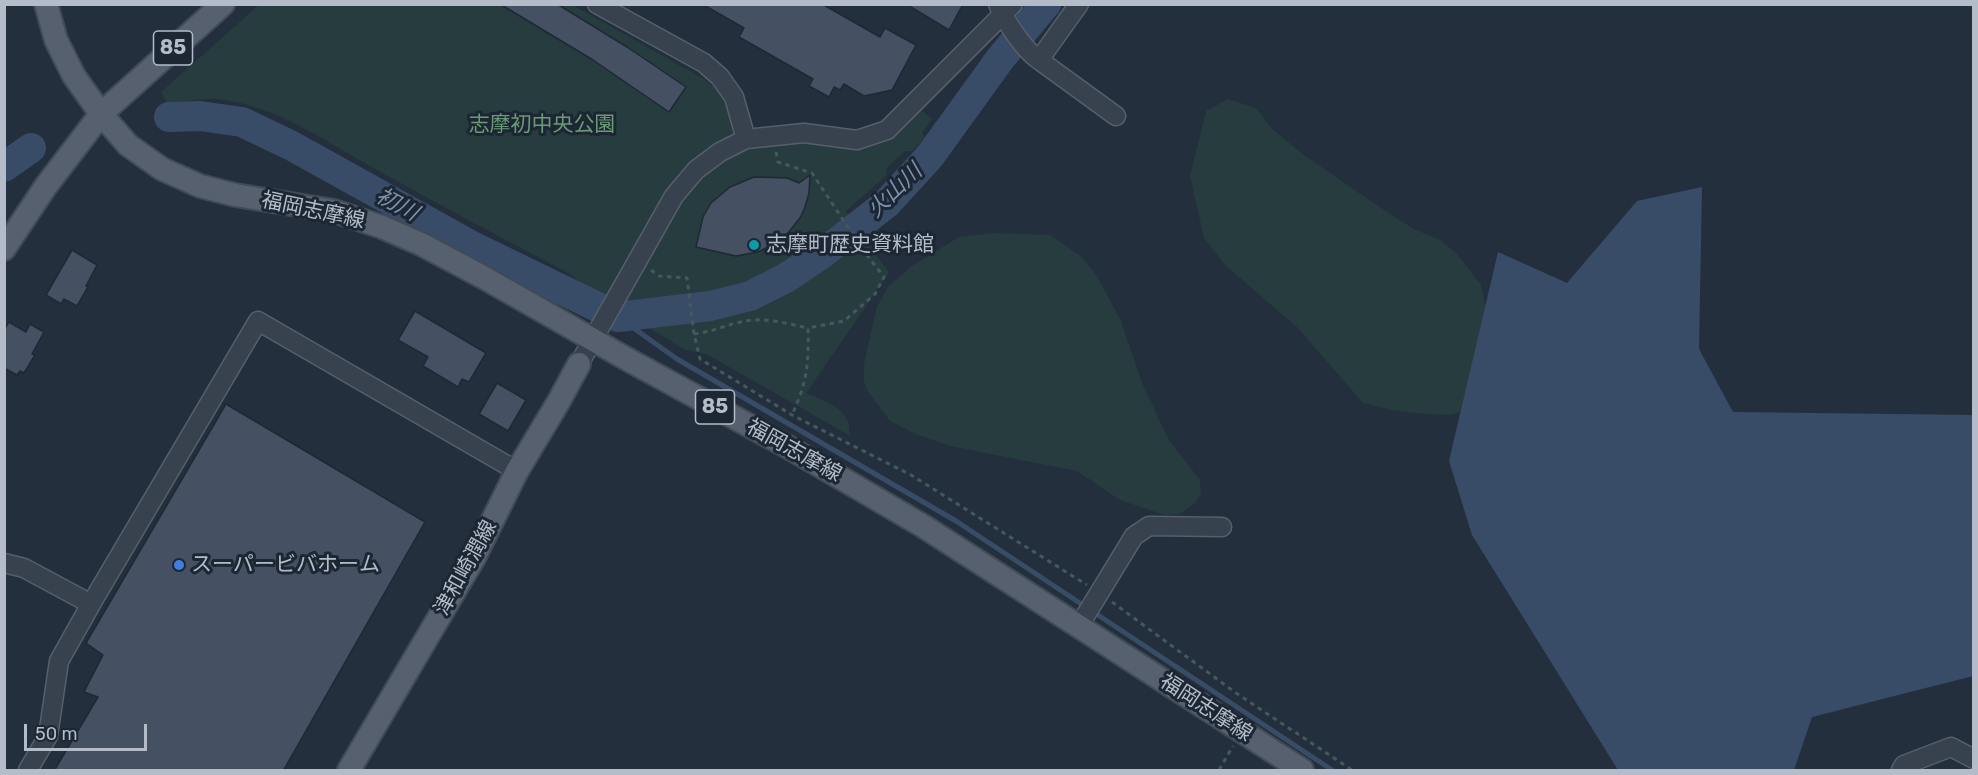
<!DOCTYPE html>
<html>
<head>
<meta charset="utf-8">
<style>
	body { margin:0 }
	#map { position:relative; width:1978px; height:775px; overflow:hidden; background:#242f3e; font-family:Rubik,sans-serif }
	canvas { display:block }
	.frame { position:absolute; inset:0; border:6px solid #b4bcc9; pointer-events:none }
	.scale { position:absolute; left:24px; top:724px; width:123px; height:27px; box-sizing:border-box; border:3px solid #b4bcc9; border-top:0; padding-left:8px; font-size:18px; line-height:21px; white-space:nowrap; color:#b4bcc9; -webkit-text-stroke:4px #1d2633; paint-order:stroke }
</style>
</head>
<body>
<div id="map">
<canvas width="1978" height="775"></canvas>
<div class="frame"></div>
<div class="scale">50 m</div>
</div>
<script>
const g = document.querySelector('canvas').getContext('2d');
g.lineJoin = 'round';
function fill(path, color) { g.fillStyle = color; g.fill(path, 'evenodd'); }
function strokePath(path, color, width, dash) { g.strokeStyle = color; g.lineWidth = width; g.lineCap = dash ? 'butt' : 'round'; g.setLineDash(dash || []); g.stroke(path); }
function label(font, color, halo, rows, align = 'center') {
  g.font = font + ' Rubik,"Noto Sans JP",sans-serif'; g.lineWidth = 6; g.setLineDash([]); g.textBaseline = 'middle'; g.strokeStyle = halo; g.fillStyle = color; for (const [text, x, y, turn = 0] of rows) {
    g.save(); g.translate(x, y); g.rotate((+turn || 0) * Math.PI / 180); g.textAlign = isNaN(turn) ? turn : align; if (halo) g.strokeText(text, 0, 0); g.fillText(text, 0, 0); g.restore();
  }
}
fill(new Path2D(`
	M571,4L704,79L719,90L763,142L883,140L922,110L932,119L922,133L925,138L912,151H905L887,168L886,176L846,211L889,273L806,393C825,401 853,410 849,435L706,354L686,350L590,293L572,275C508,241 443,207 379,171C333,146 283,110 231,101C209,97 189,100 168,104L161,92L259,5Z
	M1228,99L1256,108L1272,129L1304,155L1381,208L1414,229L1440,240L1457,254L1481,285L1487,311L1468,408L1451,415L1424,414L1391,410L1363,403L1297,327L1225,265L1204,238L1190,176L1206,111Z
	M993,233L1050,235L1083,258L1098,278L1121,321L1143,386L1169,440L1200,480L1201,494L1194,504L1180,514L1165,515L1120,500L1077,471L950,446L916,434L890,421L867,390L864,381V364L877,306L889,286L912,266L959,237Z`), '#263c3f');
fill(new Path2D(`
	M1702,187L1699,349L1733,412L1973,415V676L1812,717L1794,770H1618L1472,535L1449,461L1498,252L1567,283L1637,201Z`), '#394c67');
strokePath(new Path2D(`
	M618,317L677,359L956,521L1332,770`), '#394c67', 5);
strokePath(new Path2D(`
	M169,117L200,116L242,122L292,146L474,247L618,317L710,306L750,296L786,278L823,253L886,204L930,156L1000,59L1046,4
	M4,167L31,148`), '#394c67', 30);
const building = new Path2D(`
	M500,4H557L627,47L686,87L669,112L593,60Z
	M702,4H822L880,37L885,28L916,45L892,90L864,96L844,84L840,90L834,87L829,97L809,86L813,79L739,37L744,28Z
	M906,4H963L949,30Z
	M810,175L809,193L805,207L800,218L787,234V239L781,244H774L758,252L736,256L696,247L703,217L711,203L730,187L754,177L787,178L799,183Z
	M72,250L97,265L86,286L88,287L77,306L64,299L61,304L46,295Z
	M415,311L486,353L469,382L462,379L458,387L423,366L428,357L398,340Z
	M9,322L26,332L30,324L44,332L32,354L35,355L24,373L20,371L17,375L4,368V330Z
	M497,383L526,400L508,431L479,414Z
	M226,404L425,522L283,771H54L98,697L84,692L103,655L86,643Z`);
fill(building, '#455162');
strokePath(building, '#1f2835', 1.5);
const minor = new Path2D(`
	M597,4L704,63L720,77L734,97L746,139
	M998,4C1005,21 1024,50 1039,60L1079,4
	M1039,60L1116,116
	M579,364L674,196L696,170L720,152L746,139L804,133L857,140L887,130L1013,4
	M4,563L24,568L91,604L258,321L517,471
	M1079,626L1134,536L1149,526L1222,527
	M28,770L48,736L59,661L91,604
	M1901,770L1904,765L1951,747L1974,759`);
const major = new Path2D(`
	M46,4L56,40L74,76L101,114L128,145L162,169L200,186L235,195L334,211L382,227L421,244L483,277L625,358L783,444L923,526L1302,770
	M4,249L46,186L101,114L223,4
	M349,770L474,558L517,471L559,401L579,364`);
strokePath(minor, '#565f6c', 21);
strokePath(major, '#414a57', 26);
strokePath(new Path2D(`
	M776,152L778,162L812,173L863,250L884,277L875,294L844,321L808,328C809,364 807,382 792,415
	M651,270L659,276L687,278L694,334L700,359L792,415L911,475L1087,585
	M694,334C712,332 728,324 746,321C766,317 788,324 808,328
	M1112,602L1236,693L1352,770
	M1219,770L1233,746`), '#44595c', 3, [4.5, 4.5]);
strokePath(minor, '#38414e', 18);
strokePath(major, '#56606e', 22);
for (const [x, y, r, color] of [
	[754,245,6,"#0f9aa8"],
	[179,565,6,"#3f7fe0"]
]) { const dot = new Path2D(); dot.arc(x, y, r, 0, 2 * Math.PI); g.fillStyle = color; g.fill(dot); strokePath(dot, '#1d2633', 2); }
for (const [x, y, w] of [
	[173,48,39],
	[715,407,39]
]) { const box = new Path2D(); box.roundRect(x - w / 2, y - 17, w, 34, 4.5); g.fillStyle = '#1d2633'; g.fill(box); strokePath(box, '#b4bcc9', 1.5); }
label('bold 20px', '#b4bcc9', null, [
	["85",173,48],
	["85",715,407]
]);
label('21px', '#6b9a76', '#1d2633', [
	["志摩初中央公園",542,125]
]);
label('21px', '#b4bcc9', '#1d2633', [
	["福岡志摩線",313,211,12],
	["福岡志摩線",794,451,29],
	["津和崎潤線",466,568,-61],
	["福岡志摩線",1206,708,33]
]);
label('21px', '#b4bcc9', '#1d2633', [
	["志摩町歴史資料館",766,245],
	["スーパービバホーム",191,565]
], 'left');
label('italic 22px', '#7c92b1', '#1d2633', [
	["火山川",895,191,-44],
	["初川",397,205,28]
]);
</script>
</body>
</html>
